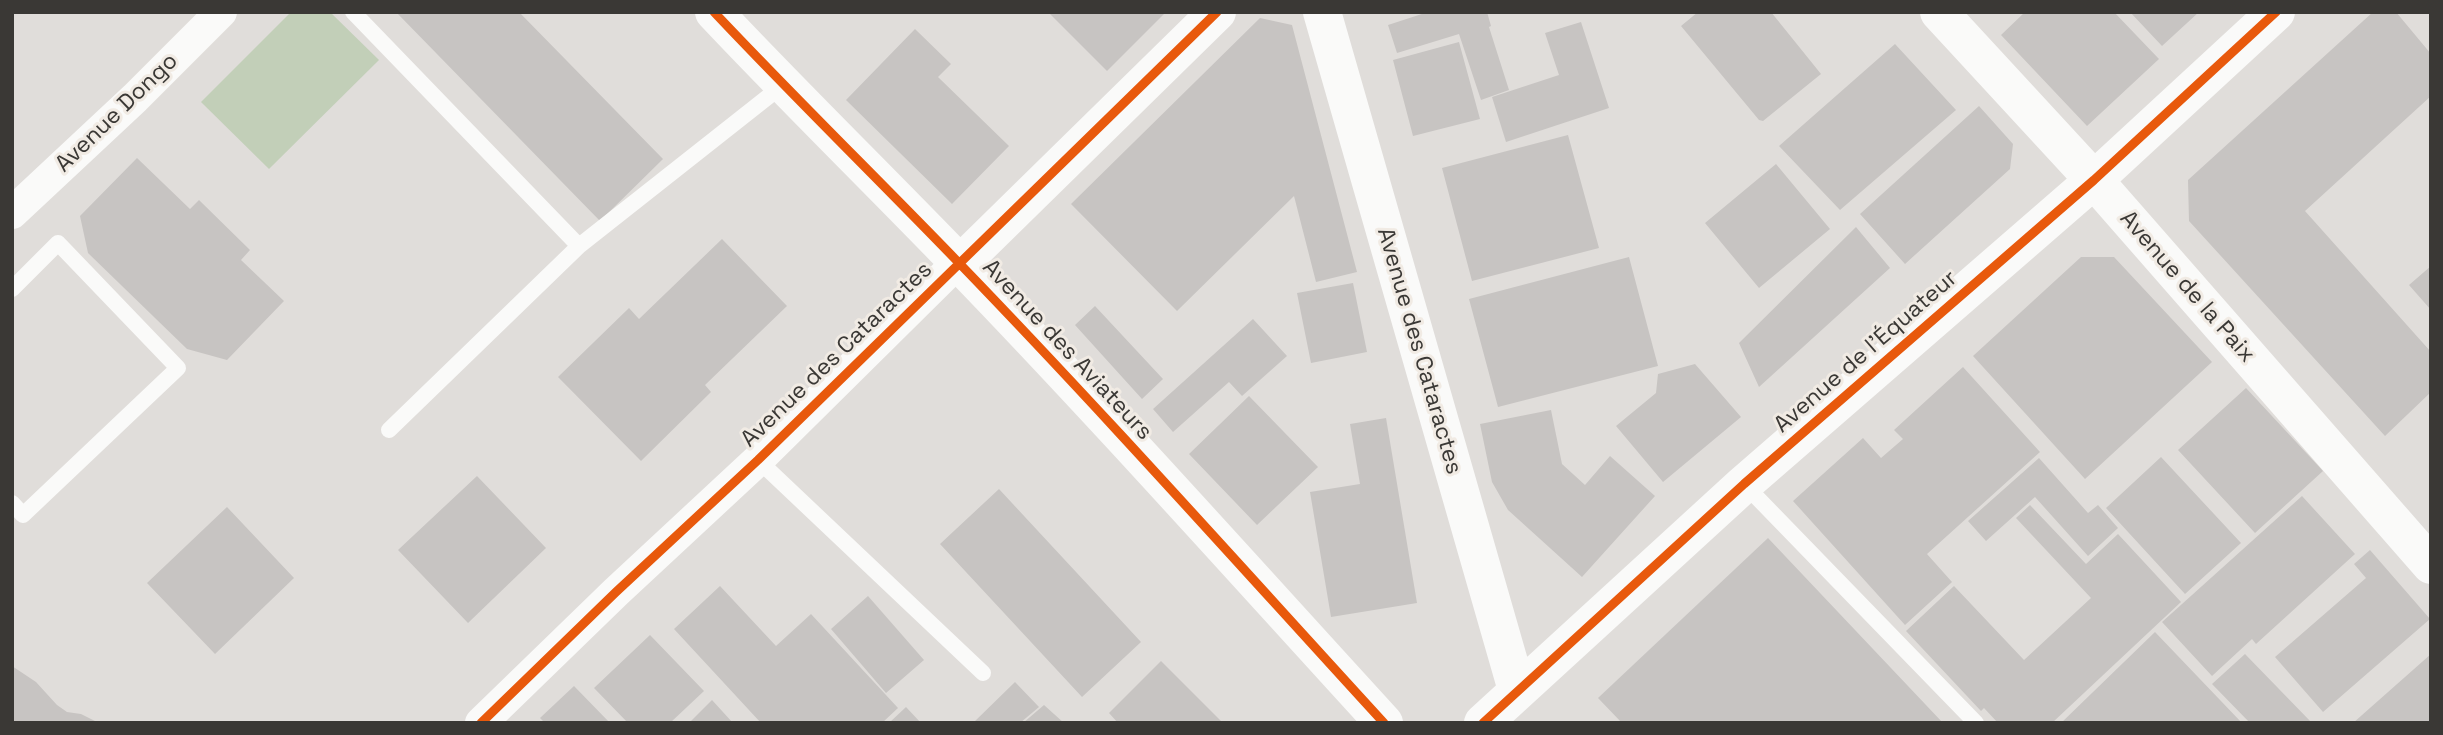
<!DOCTYPE html>
<html>
<head>
<meta charset="utf-8">
<style>
	body { margin:0 }
	#map { position:relative; width:2443px; height:735px; overflow:hidden; background:#e0ddda; font-family:"Space Grotesk",sans-serif }
	canvas { display:block }
	.frame { position:absolute; inset:0; border:14px solid #3a3835; pointer-events:none }
</style>
</head>
<body>
<div id="map">
<canvas width="2443" height="735"></canvas>
<div class="frame"></div>
</div>
<script>
const g = document.querySelector('canvas').getContext('2d');
g.lineJoin = 'round';
function fill(path, color) { g.fillStyle = color; g.fill(path, 'evenodd'); }
function strokePath(path, color, width, dash) { g.strokeStyle = color; g.lineWidth = width; g.lineCap = dash ? 'butt' : 'round'; g.setLineDash(dash || []); g.stroke(path); }
function label(font, color, halo, rows, align = 'center') {
  g.font = font + ' "Space Grotesk",sans-serif'; g.lineWidth = 6; g.setLineDash([]); g.textBaseline = 'middle'; g.strokeStyle = halo; g.fillStyle = color; for (const [text, x, y, turn = 0] of rows) {
    g.save(); g.translate(x, y); g.rotate((+turn || 0) * Math.PI / 180); g.textAlign = isNaN(turn) ? turn : align; if (halo) g.strokeText(text, 0, 0); g.fillText(text, 0, 0); g.restore();
  }
}
fill(new Path2D(`
	M291,12H330L379,60L269,169L201,102Z`), '#c2cfb8');
fill(new Path2D(`
	M396,12H519L663,159L600,221Z
	M1048,12H1166L1107,71Z
	M1428,12H1487L1491,26L1489,27L1509,90L1481,100L1459,34L1397,53L1388,25Z
	M1698,12H1771L1821,74L1763,121L1759,120L1681,26Z
	M2025,12H2114L2159,59L2087,126L2001,35Z
	M2130,12H2199L2162,46Z
	M2373,12H2396L2431,54V96L2305,211L2431,352V392L2385,436L2189,221L2188,180Z
	M1260,18L1292,25L1357,272L1316,282L1294,196L1177,311L1071,204Z
	M1581,22L1609,108L1506,142L1492,97L1559,75L1545,33Z
	M915,29L951,64L938,77L1009,146L952,204L846,100Z
	M1459,42L1480,119L1413,136L1393,60Z
	M1895,44L1956,110L1840,210L1779,146Z
	M1979,106L2013,144L2010,169L1905,264L1860,214Z
	M1568,135L1599,248L1472,281L1442,168Z
	M137,158L190,209L199,200L250,250L241,260L284,301L227,360L187,349L88,253L80,216Z
	M1776,164L1830,229L1759,288L1705,223Z
	M1856,227L1890,268L1759,387L1739,343Z
	M722,239L787,306L705,385L711,392L641,461L558,377L629,308L639,319Z
	M1629,257L1658,366L1498,407L1469,299Z
	M2081,257H2114L2212,362L2085,479L1973,356Z
	M2431,266V310L2409,285Z
	M1353,283L1367,352L1311,363L1297,293Z
	M1095,306L1163,379L1142,399L1075,325Z
	M1253,319L1287,356L1242,396L1229,382L1173,432L1153,409Z
	M1695,364L1741,417L1663,482L1616,426L1656,393L1658,374Z
	M1963,367L2040,452L1927,554L1952,582L1905,625L1793,501L1863,438L1881,458L1903,439L1894,430Z
	M2246,388L2323,471L2255,533L2178,450Z
	M1249,396L1318,467L1257,525L1189,454Z
	M1551,410L1562,464L1585,485L1610,456L1655,496L1582,577L1508,510L1492,482L1480,424Z
	M1386,418L1417,603L1331,617L1310,492L1360,484L1350,424Z
	M2161,457L2241,543L2185,594L2106,508Z
	M2039,458L2088,513L2098,505L2118,528L2088,556L2035,497L1986,541L1968,521Z
	M477,476L546,548L468,623L398,550Z
	M999,489L1141,642L1082,697L940,544Z
	M2302,496L2355,554L2256,644L2252,639L2212,676L2162,622Z
	M2030,505L2086,564L2118,534L2181,602L2052,723H1998L1984,708L1981,711L1906,631L1954,586L2024,660L2091,598L2016,518Z
	M227,507L294,578L215,654L147,583Z
	M1768,538L1943,723H1622L1598,698Z
	M2370,550L2430,619L2323,712L2275,657L2366,578L2354,564Z
	M720,586L776,646L811,614L898,708L882,723H761L674,629Z
	M868,596L924,660L886,693L831,629Z
	M2155,632L2242,723H2061Z
	M650,635L704,691L670,723H628L594,688Z
	M2245,654L2312,723H2250L2212,684Z
	M2431,654V723H2353Z
	M1161,661L1223,723H1118L1109,713Z
	M12,666L36,682L57,705L67,712L81,714L99,723H12Z
	M1015,682L1039,707L1020,723H973Z
	M574,686L610,723H545L540,718Z
	M712,700L733,723H689Z
	M1044,705L1064,723H1023Z
	M906,707L921,723H889Z`), '#c7c4c2');
strokePath(new Path2D(`
	M353,12L579,246
	M12,289L58,243L178,368L23,515L12,503
	M389,430L579,246L783,85
	M758,460L983,673
	M1744,484L1976,723`), '#fafaf9', 16);
strokePath(new Path2D(`
	M12,213L135,98L221,12
	M481,723L616,592L758,460L946,274L960,264`), '#fafaf9', 32);
strokePath(new Path2D(`
	M714,12C794,97 878,179 959,263C1104,413 1243,569 1384,723
	M1322,12L1517,690
	M1939,12L2094,180L2431,565
	M960,264L1217,12
	M1483,723L1744,484L2094,180L2276,12`), '#fafaf9', 38);
strokePath(new Path2D(`
	M714,12C794,97 878,179 959,263C1104,413 1243,569 1384,723
	M481,723L616,592L758,460L1217,12
	M1483,723L1744,484L2094,180L2276,12`), '#e8590c', 9);
label('23px', '#3a3835', '#f1ebe4', [
	["Avenue Dongo",117,113,-44],
	["Avenue de la Paix",2187,287,49],
	["Avenue des Aviateurs",1067,350,47],
	["Avenue des Cataractes",1419,351,74],
	["Avenue de l'Équateur",1866,352,-41],
	["Avenue des Cataractes",837,355,-44]
]);
</script>
</body>
</html>
